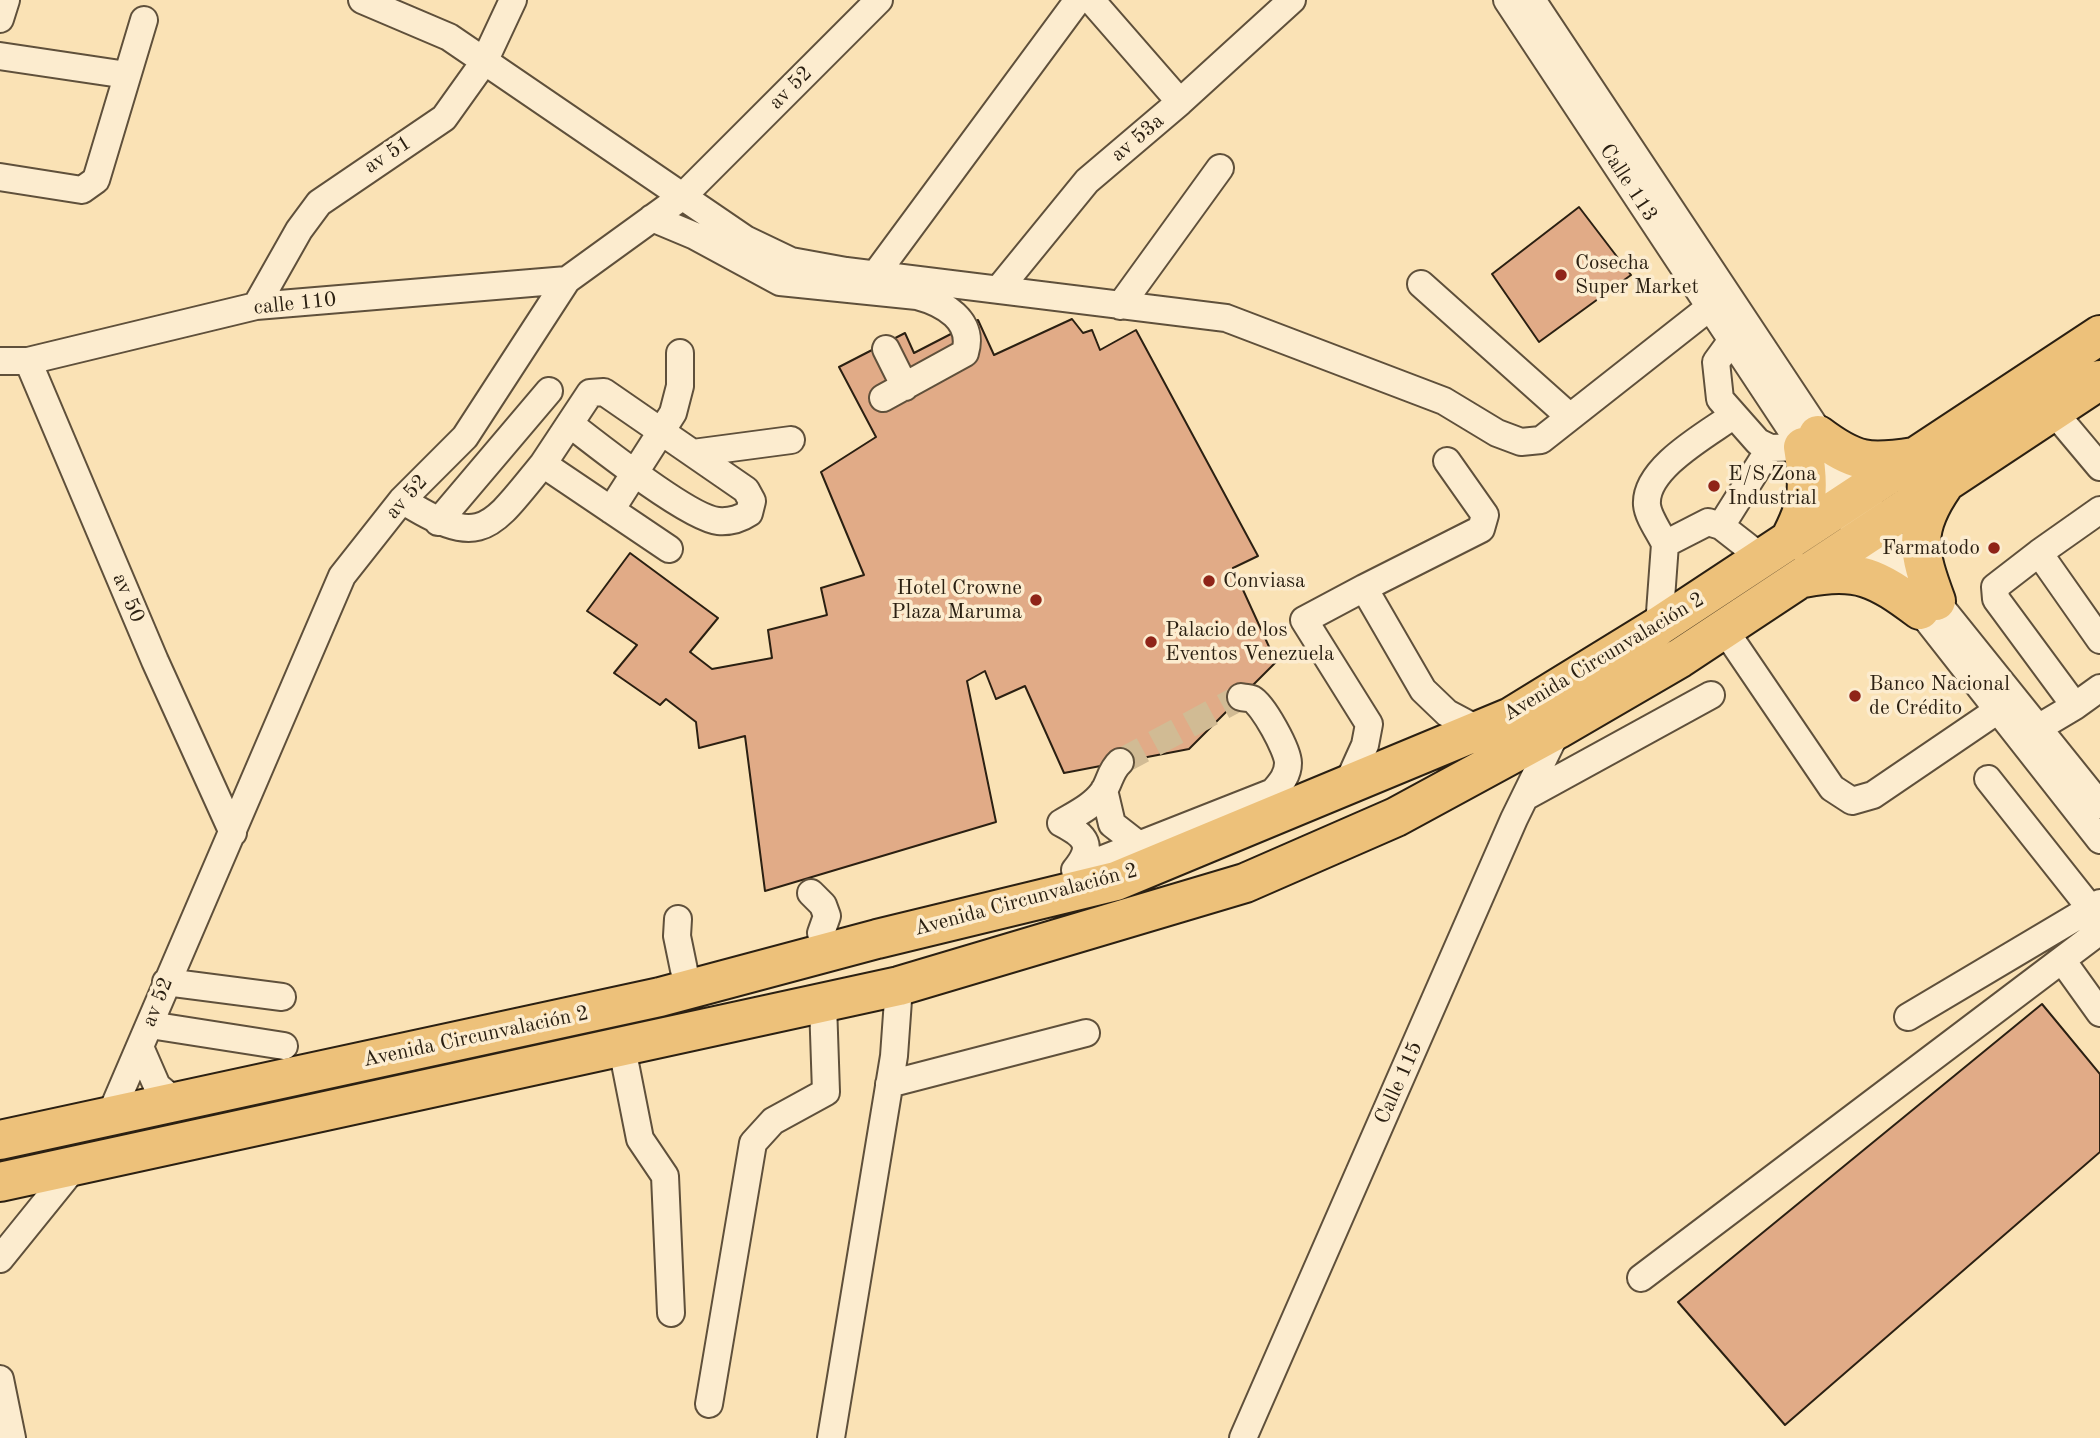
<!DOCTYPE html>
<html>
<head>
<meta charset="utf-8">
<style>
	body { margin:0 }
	canvas { display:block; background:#fae2b5 }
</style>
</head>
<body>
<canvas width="2100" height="1438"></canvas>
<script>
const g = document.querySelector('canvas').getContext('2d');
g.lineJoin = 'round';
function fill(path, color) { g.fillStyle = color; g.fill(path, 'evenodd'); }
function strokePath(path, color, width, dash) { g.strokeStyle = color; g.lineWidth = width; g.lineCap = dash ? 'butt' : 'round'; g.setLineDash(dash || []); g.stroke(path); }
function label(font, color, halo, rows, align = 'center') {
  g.font = font + ' "Old Standard TT",serif'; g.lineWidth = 7; g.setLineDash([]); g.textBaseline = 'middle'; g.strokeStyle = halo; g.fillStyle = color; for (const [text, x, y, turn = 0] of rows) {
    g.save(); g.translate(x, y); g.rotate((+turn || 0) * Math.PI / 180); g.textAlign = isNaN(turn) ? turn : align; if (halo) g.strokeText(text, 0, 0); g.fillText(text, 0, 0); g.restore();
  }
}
const building = new Path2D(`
	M1579,207L1631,275L1539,342L1492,274Z
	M1072,319L1083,333L1092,330L1100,350L1136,330L1258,556L1233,568L1276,662L1189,749L1064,773L1025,686L996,699L985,671L967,681L996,822L765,891L745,736L699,748L696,722L666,699L660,705L614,673L637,645L587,611L630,553L718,618L690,652L712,669L772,658L768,630L827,615L821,588L864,575L821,472L876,437L839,367L905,333L914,353L978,320L994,355Z
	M2042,1004L2100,1074V1152L1785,1425L1678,1302Z`);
fill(building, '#e1ab87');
strokePath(building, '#2b2012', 2);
strokePath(new Path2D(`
	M1120,762L1241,697`), '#d1bb94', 26, [26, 13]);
const minor = new Path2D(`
	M362,0L449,37L745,239L791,261L846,271L1226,318L1444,401L1497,433L1521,442L1541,440L1710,307
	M1091,0L1180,102
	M1507,0L1862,537L2100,840
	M1532,0L1881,526L1936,601L2100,805
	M0,19L6,0
	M0,56L127,75
	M0,177L82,190L96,180L144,20
	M652,218L695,236L780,282L917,296C943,303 975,320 965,353L883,398
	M875,275L1078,0
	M1421,284L1570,417
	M998,290L1087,181L1180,102L1292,0
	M256,306L299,230L319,203L444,118L484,62L513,0
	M1120,306L1220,168
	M1732,340L1716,362L1720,399L1758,442L1770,448L1803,447
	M886,349L905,387
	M0,361H28L256,306L567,280
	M28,361L155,661L233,833
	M2053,411L2100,467
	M693,453L791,440
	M543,464L590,393L604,392L746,490L752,501L749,513C740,519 730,522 718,521C689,518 597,445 570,424
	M402,500C482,550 489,530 543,464L669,549
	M611,510L673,413L680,386V353
	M2100,510L2039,553L2100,640
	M438,522L549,391
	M1721,526L1770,448
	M1665,544C1660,533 1648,517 1647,505C1644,468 1708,434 1734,415
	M1364,588L1481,529L1485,515L1447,461
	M1659,626L1665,544L1708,522L1721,526L1762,558
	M1724,629L1832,788L1852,801L1873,795L1998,710
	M2075,706L2100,688
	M2038,728L2075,706L1996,599L1995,587L2039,553
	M1988,779L2091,909
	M1346,787L1365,745L1369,724L1304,620L1364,588L1423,690L1447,713L1479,730
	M1104,790L1112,824L1139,845
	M1525,797L1711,695
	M1061,823C1076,814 1093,806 1103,792C1110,782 1110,771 1120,762
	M1061,823C1086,836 1095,846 1075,870
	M1075,870L1273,792C1281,783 1288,775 1288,763C1288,750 1263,705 1252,699C1249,698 1245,698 1241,697
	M811,893L823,905L827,916L821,933
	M678,919L677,936L684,970
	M2062,960L2100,1013
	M166,982L282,997
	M1908,1017L2100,903
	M150,1025L284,1046
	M140,1047L157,1086L176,1102
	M622,1048L640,1139L665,1176L671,1313
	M889,1084L1086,1033
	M110,1116L342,576L402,500L465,437L567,280L683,196L879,0
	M0,1259L76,1165
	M1641,1278L2100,931
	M0,1379L12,1438
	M709,1404L753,1143L773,1121L826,1092L823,1004
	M831,1438L894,1056L899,986
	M1243,1438L1514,819L1558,729`);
const highway = new Path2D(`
	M1818,435C1855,463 1869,464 1914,457
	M1789,541C1809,503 1810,489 1803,447
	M1804,578C1858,567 1877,578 1920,610
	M1936,601C1918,552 1912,531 1943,486
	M0,1140L660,997L877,939L1116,881L1511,717L1659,626L2100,335
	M0,1182L899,986L1245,883L1396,817L1558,729L1680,658L2100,380`);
strokePath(minor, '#5f503b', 30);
strokePath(highway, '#2b2012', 42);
strokePath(minor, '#fceccf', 26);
strokePath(highway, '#edc17a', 38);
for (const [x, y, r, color] of [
	[1561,275,7,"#8f2418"],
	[1714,486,7,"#8f2418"],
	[1994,548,7,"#8f2418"],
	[1209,581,7,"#8f2418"],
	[1036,600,7,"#8f2418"],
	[1151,642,7,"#8f2418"],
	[1855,696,7,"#8f2418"]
]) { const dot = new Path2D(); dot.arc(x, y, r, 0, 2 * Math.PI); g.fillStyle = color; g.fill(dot); strokePath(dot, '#fceccf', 2.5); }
label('21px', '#2b2012', '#fceccf', [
	["av 52",791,88,-45],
	["av 53a",1138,138,-40],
	["av 51",388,155,-33],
	["Calle 113",1628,183,57],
	["calle 110",295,304,-6],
	["av 52",407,497,-48],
	["av 50",128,598,67],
	["Avenida Circunvalación 2",1604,657,-31],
	["Avenida Circunvalación 2",1026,900,-15],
	["av 52",158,1002,-68],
	["Avenida Circunvalación 2",476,1037,-12],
	["Calle 115",1399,1083,-66]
]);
label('21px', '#2b2012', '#fceccf', [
	["Cosecha",1575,263],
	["Super Market",1575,287],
	["E/S Zona",1728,474],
	["Industrial",1728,498],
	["Farmatodo",1980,548,"right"],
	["Conviasa",1223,581],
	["Hotel Crowne",1022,588,"right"],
	["Plaza Maruma",1022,612,"right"],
	["Palacio de los",1165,630],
	["Eventos Venezuela",1165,654],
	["Banco Nacional",1869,684],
	["de Crédito",1869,708]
], 'left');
</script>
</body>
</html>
